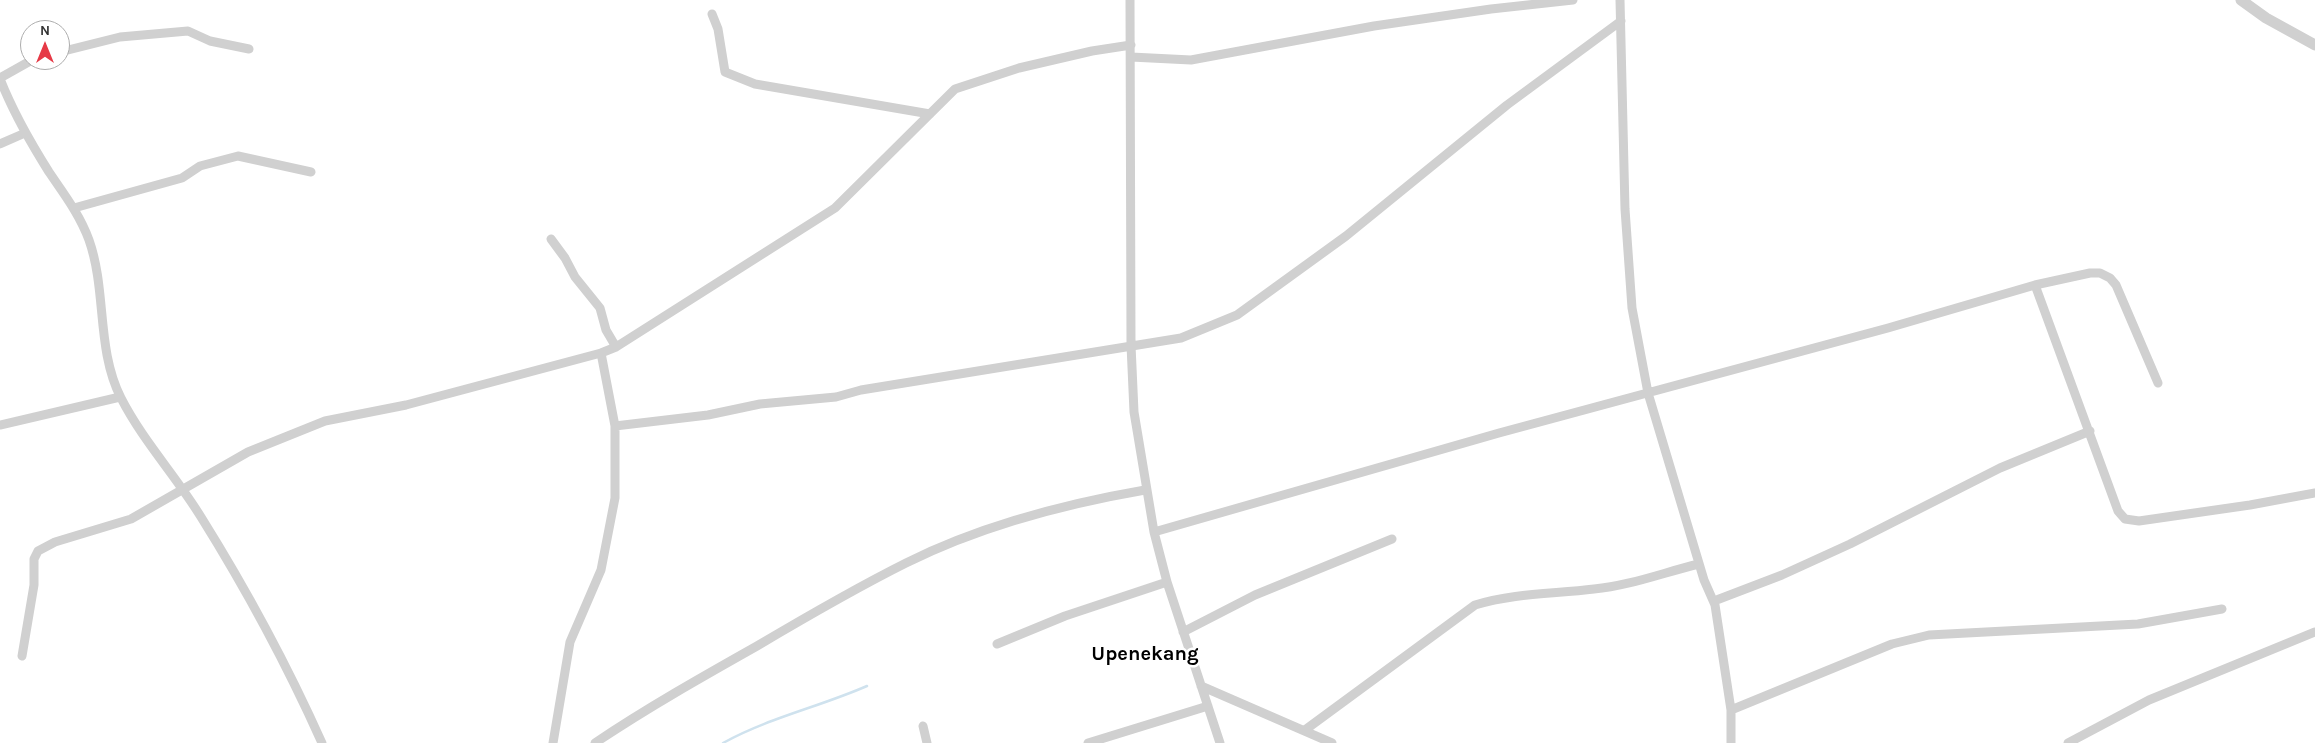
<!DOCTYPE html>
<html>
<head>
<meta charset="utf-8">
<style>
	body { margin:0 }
	#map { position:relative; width:2315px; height:743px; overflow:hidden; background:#fff; font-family:Karla,sans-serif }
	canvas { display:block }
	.north { position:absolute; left:20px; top:20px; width:50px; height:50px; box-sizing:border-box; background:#fff; border:1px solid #adadad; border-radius:50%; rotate:0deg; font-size:14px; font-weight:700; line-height:20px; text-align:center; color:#333 }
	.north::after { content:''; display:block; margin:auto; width:18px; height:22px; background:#e63946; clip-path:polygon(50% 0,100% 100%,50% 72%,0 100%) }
</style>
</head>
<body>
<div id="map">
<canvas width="2315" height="743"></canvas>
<div class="north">N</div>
</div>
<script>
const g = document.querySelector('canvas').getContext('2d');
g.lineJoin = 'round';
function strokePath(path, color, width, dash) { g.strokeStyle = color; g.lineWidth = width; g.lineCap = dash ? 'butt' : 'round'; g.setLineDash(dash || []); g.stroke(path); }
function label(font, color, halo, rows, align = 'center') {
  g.font = font + ' Karla,sans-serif'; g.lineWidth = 5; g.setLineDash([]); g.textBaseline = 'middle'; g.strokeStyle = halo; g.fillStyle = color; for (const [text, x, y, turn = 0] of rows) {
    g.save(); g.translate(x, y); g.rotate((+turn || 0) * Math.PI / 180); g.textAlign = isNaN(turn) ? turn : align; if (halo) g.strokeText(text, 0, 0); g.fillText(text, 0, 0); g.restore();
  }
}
strokePath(new Path2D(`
	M723,743C768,718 819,707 867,686`), '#cfe2ee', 2.5);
strokePath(new Path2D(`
	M1130,0L1131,345L1134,412L1154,532L1167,582L1220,743
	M1620,0L1625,209L1632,308L1648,393L1704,580L1715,605L1731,710V743
	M712,14L718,29L725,72L755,84L930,114
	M60,52L120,37L188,31L210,41L249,49
	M1131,57L1191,60L1374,26L1491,9L1573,0
	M0,78L32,60
	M0,79C13,112 30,142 49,172C64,194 80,215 89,240C107,291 96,349 121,398C143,441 176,476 201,517C246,589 287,665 322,743
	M0,144L25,133
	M74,208L182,178L200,166L238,156L311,172
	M551,239L565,258L575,277L600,308L606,330L616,347
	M2035,285L2118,511L2125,519L2139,521L2250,505L2315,493
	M0,425L120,397
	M615,426L708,415L760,404L836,397L861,390L1181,338L1237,315L1346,236L1507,105L1621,21
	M1154,532L1499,433L1888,328L2035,285L2090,273H2100L2110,278L2116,285L2158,383
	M1714,601L1782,575L1850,544L2000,468L2090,431
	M1183,632L1255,595L1392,539
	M997,644L1065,616L1167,582
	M22,656L34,585V559L38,551L55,542L131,519L248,452L325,421L406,405L601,353L616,347L835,208L955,89L1019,68L1092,51L1131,45
	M1201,686L1332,743
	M1731,710L1892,644L1929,635L2138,624L2222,609
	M923,726L927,743
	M1305,730L1475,605C1514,593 1553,594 1594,589C1629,586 1665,572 1699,564
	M553,743L570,642L601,570L615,498V426L601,353
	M595,743C647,708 702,677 757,646C806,617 856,588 906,563C980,526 1064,504 1145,490
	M1088,743L1208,706
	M2068,743L2149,700L2315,632`), '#d0d0d0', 9);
strokePath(new Path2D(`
	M2241,0L2266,18L2315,45`), '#d0d0d0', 11);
label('bold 20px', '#000', '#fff', [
	["Upenekang",1145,654]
]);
</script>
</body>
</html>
